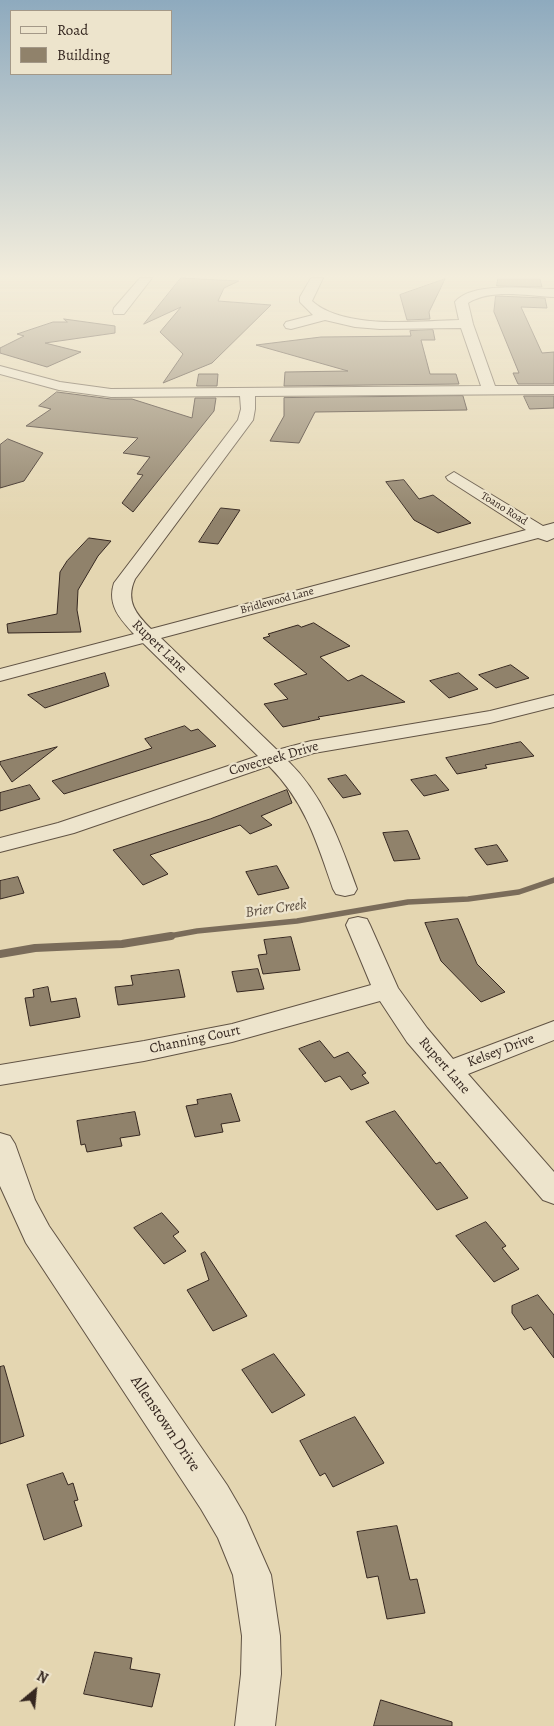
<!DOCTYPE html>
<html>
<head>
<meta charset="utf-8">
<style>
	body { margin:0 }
	#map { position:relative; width:554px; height:1726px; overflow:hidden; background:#e4d6b1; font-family:Alegreya,serif }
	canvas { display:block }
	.legend { position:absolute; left:10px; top:10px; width:162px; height:65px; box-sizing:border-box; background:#ede4cc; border:1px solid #a39887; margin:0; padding:6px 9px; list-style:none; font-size:15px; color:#352720 }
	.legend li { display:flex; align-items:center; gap:10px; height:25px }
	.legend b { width:25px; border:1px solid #a39887 }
	.north { position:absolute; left:10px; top:1666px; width:50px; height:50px; -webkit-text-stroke:4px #ede4cc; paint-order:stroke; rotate:28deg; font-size:14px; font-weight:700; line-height:20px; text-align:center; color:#352720 }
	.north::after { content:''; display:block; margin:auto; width:18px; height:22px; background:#352720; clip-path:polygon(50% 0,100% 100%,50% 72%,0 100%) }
</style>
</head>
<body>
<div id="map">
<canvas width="554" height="1726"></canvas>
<ul class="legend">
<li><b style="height:6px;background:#ede4cc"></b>Road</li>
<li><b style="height:14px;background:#90826b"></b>Building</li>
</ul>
<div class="north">N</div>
</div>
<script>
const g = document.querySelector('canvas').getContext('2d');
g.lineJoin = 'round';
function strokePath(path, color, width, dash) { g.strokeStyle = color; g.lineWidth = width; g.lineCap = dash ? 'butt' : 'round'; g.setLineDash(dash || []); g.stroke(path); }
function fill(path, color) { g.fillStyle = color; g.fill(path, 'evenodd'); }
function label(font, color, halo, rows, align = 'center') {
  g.font = font + ' Alegreya,serif'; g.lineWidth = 4.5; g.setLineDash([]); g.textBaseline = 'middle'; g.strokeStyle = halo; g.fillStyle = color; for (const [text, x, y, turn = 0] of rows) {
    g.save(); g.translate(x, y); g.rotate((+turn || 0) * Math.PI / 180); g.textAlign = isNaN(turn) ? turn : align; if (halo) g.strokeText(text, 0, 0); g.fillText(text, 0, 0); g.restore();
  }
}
strokePath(new Path2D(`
	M164,937L197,931L297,921L408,902L468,899L519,892L554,880`), '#7a6c5a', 5.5);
strokePath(new Path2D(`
	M0,954L35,948L122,944L171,936`), '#7a6c5a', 8);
const building = new Path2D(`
	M181,278L239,281L224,288L218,301L271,305L212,363L163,383L183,354L160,332L181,307L144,324Z
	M445,279L429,312L430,319L407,320L400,295Z
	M498,279H540L542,287L497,286Z
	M496,296L545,298L547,308L521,307L542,353L554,352V384H518L513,373H519L494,312Z
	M64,319L115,326V333L45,343L81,352L47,367L0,353V348L24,336L17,334L53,322H67Z
	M433,330L435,340H421L430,374H456L459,384L284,386L285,372L348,371L256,345L321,337L411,336L410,331Z
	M199,374H218L217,386H197Z
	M57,392L111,399H132L192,418L195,398H216L214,411L133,512L122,503L143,475L137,474L150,457L123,453L138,438L26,426L51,409L39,406Z
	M463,396L467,410L315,412L299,443L270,441L284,416V398Z
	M524,396H554V408L530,409Z
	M8,439L43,453L24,481L0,488V445Z
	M404,480L419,499L433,495L471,523L438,533L414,520L386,482Z
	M221,508L240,510L218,544L199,542Z
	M89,538L111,541L98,556L78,590L77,610L81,632L8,633L7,624L57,614L60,572L67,561Z
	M314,623L350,646L320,657L348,681L362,675L405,702L318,717L320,719L283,727L264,704L288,699L274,684L307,674L263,638L270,636L268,634L298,625L301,627Z
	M511,665L529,678L496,688L479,675Z
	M105,673L109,686L45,708L28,695Z
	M459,673L478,689L449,698L430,681Z
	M185,726L191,731L198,729L216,746L64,794L52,781L152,748L145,739Z
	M521,742L534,756L485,765L487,768L457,774L446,758Z
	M57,747L12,782L0,764V762Z
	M346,775L361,794L343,798L328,779Z
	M436,775L449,790L424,796L411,780Z
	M30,785L40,799L0,811V793Z
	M287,790L292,803L261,816L272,825L250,834L240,825L150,855L168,874L143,885L113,850L210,819Z
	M408,831L420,859L394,861L383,833Z
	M497,845L508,861L487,865L475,849Z
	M277,866L289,888L258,895L246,872Z
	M18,877L24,893L0,899V881Z
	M458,919L477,964L505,992L481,1002L441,961L425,923Z
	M291,937L300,970L263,974L258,955L267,954L264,940Z
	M258,969L264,989L237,992L232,972Z
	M179,970L185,997L118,1005L115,987L133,985L131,976Z
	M48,987L51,1002L76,998L80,1017L30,1026L25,998L34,997L33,990Z
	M320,1041L334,1058L348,1052L366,1073L362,1075L369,1083L351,1090L340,1076L325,1082L299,1049Z
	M231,1094L240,1121L221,1124L223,1132L195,1137L186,1106L198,1104L197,1100Z
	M395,1111L436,1164L440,1162L468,1198L437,1210L366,1122Z
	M135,1112L140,1135L120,1138L122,1146L87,1152L85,1144L81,1145L77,1121Z
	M162,1213L179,1232L173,1236L186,1251L164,1264L134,1228Z
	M486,1222L506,1246L502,1248L519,1269L494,1282L456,1236Z
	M205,1252L247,1316L213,1331L187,1290L209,1280L201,1254Z
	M538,1295L554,1315V1358L531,1327L524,1330L512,1313V1306Z
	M274,1354L305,1395L272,1413L242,1370Z
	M4,1366L24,1436L0,1444V1367Z
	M355,1417L384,1463L333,1487L325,1473L320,1476L300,1441Z
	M63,1473L68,1485L73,1483L78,1500L74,1501L82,1526L44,1540L27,1485Z
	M397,1526L410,1580L417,1579L425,1613L387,1619L378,1576L367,1578L357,1532Z
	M95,1652L132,1658L130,1669L160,1674L152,1707L84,1694Z
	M381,1700L452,1722V1726H374Z`);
fill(building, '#90826b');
strokePath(building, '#352720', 1);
const minor = new Path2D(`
	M140,278H152L124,314H114L113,311L114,308Z
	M311,278H323L312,301C344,330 418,321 459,320L455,302C472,281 529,289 554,289V297C528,296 491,288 468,303L473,324L495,386H554V394L255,396V409L253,420L135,579C125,601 136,614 151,629L526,530L448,480L446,477L454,472L543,526L554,523V538L547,541L538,538L161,638L277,750L311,741L490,711L554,695V707L490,723L314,753L288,761C324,796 340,842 357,889L354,894L345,896L336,894L333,889C317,842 305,802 269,766L74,833L0,852V838L58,823L258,756L143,643L0,681V669L134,634C120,619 107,605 114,583L238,420L241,409L240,396L111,397L59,390L0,374V366L60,382L111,389L481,386L461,328L380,329L355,327L325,320L291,329L286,328L284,325L286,322L313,315L300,302V297Z
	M358,917L367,919L370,925L398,988L427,1028L453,1059L554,1021V1040L468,1074L554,1172V1204L543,1200L407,1042L380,1001L232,1042L144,1061L0,1085V1065L144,1041L232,1024L371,985L346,925L349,919Z
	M0,1133L10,1136L15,1144L35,1200L49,1226L227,1485L245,1516L271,1575L280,1636L281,1674L275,1726H235L241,1674L242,1636L233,1575L218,1538L201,1509L26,1243L0,1186Z`);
strokePath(minor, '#615344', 2);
fill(minor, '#ede4cc');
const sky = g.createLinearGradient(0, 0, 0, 520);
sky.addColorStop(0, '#8eaabe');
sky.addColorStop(0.53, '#f3eddc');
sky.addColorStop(1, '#f3eddc00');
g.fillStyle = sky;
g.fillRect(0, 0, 554, 520);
label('11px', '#352720', '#ede4cc', [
	["Toano Road",504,509,32],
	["Bridlewood Lane",277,601,-15]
]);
label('14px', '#352720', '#ede4cc', [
	["Rupert Lane",159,647,44],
	["Covecreek Drive",274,759,-16],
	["Channing Court",195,1040,-12],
	["Kelsey Drive",501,1051,-21],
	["Rupert Lane",444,1066,49]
]);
label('italic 15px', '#584a3d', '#ede4cc', [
	["Brier Creek",276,909,-8]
]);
label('16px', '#352720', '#ede4cc', [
	["Allenstown Drive",165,1424,56]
]);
</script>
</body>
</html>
